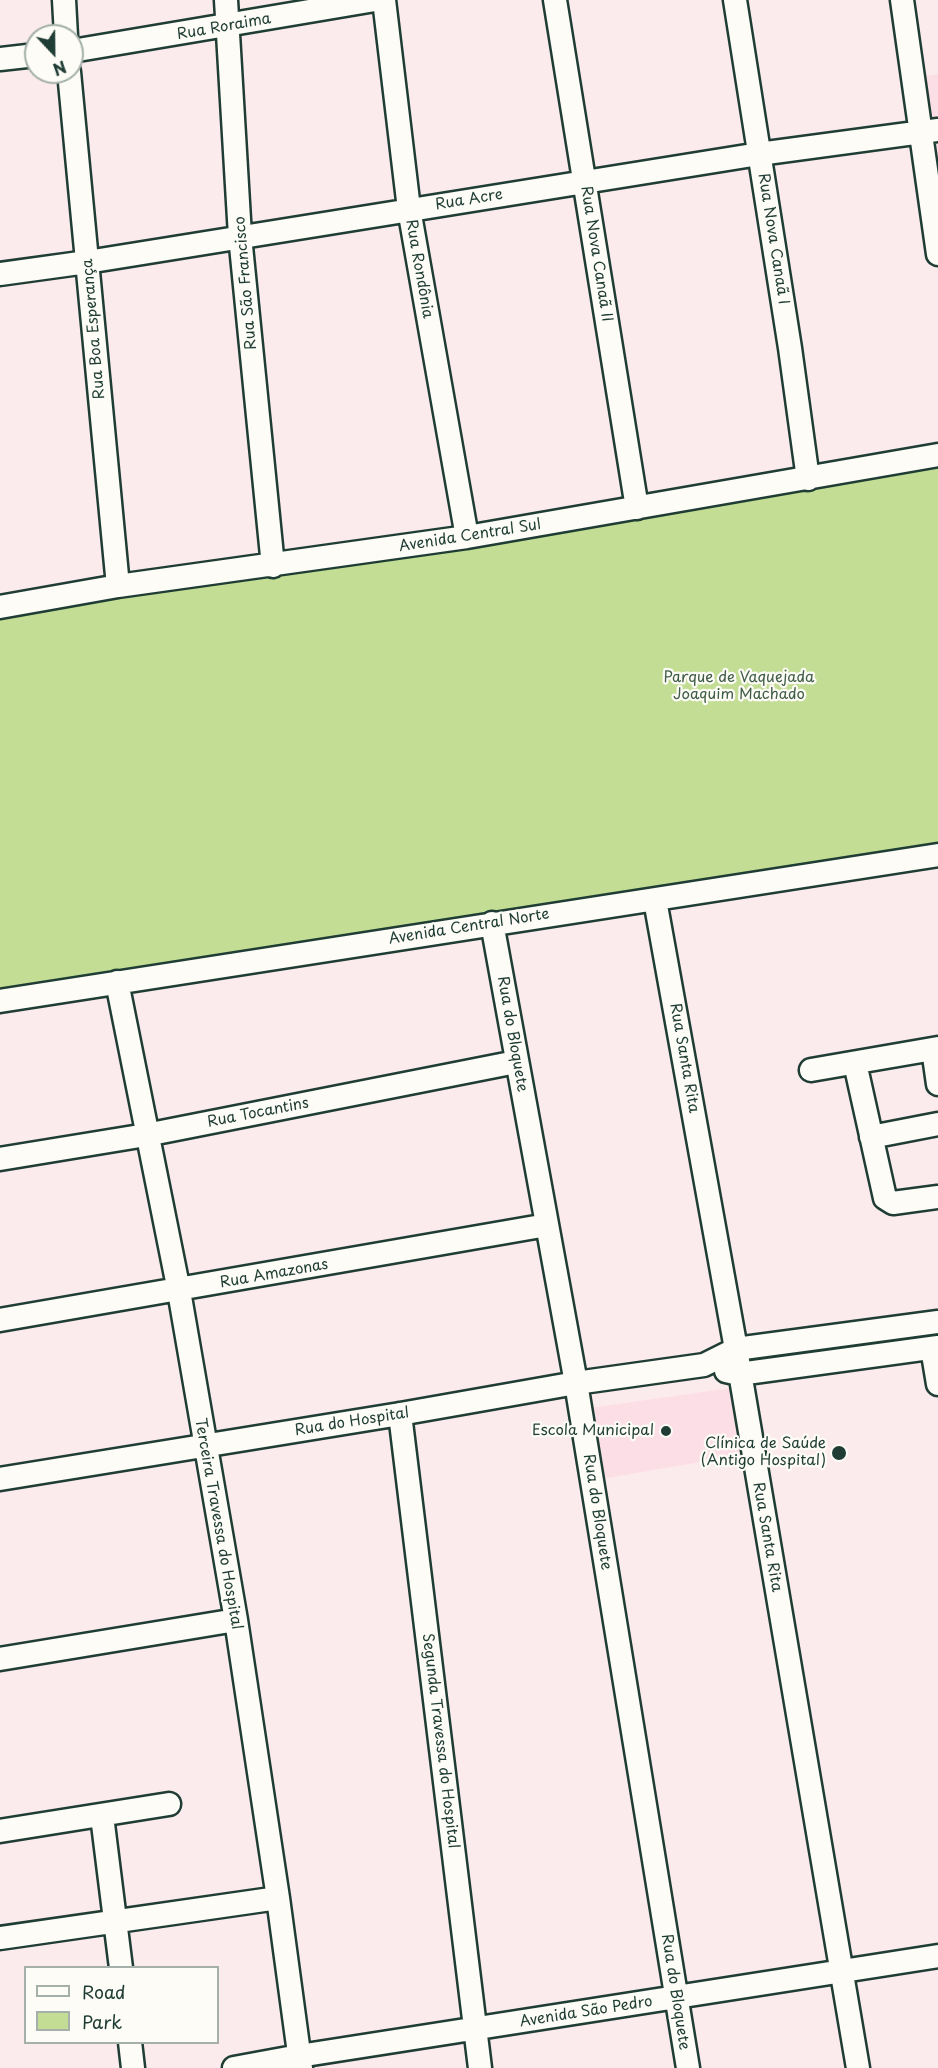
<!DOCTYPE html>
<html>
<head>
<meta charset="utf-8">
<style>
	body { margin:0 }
	#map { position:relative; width:938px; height:2068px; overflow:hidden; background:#fcebed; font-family:"Playpen Sans",sans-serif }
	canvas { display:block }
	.legend { position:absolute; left:24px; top:1966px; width:195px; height:78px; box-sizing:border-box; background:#fdfcf7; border:2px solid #a4b0a9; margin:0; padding:8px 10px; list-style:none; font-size:18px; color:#1f3d34 }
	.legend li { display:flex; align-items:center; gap:12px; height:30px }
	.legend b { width:30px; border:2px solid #a4b0a9 }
	.north { position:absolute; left:24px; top:24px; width:60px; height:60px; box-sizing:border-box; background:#fdfcf7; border:2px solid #a4b0a9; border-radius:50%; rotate:158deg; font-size:16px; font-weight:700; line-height:24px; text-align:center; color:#1f3d34 }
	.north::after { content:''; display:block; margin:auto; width:21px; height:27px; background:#1f3d34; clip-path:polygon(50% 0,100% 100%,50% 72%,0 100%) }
</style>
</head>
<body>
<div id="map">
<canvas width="938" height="2068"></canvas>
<ul class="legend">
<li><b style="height:8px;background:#fdfcf7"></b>Road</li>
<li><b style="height:16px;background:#c3dd94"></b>Park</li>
</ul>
<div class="north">N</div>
</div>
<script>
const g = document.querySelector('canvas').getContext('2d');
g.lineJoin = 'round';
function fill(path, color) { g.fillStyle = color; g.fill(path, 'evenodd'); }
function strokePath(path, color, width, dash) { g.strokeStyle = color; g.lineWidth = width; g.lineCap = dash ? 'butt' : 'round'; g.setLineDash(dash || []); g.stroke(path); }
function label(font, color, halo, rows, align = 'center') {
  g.font = font + ' "Playpen Sans",sans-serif'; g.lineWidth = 4.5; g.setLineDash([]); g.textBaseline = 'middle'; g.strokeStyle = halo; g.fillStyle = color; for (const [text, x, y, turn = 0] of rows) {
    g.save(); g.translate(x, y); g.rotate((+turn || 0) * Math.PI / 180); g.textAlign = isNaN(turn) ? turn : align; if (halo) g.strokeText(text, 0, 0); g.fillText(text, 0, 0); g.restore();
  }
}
fill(new Path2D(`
	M938,74V230L914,78Z
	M731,1388L742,1455L601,1479L590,1408Z`), '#fcdfe6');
fill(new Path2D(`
	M938,455V855L0,1001V607Z`), '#c3dd94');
const minor = new Path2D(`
	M64,0L66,36
	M226,0L240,236L273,566
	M384,0L409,209L467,537
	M555,0L637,508
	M735,0L790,348L808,479
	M902,0L938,254
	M72,51L375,0
	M0,59L36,55
	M69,72L118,586
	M0,274L87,262L759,154L938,130
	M0,607L118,586L467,537L938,455
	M655,900L736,1349L858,2068
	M492,923L576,1383L688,2068
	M117,982L179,1291L236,1620L278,1898L301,2068
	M0,1001L938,855
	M933,1049L938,1084
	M855,1063L885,1198L893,1203L938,1197
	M811,1070L938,1048
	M871,1137L938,1124
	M0,1159L146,1135L516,1062
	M0,1320L547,1225
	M932,1348L938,1384
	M726,1371L739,1374L938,1347
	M400,1414L480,2068
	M0,1479L400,1414L576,1383L704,1365L736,1349L938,1322
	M0,1659L236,1620
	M102,1816L121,1968
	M0,1831L169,1804
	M0,1938L278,1898
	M130,2042L133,2068
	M234,2068L299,2056L938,1956`);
strokePath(minor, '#1f3d34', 27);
strokePath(minor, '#fdfcf7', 22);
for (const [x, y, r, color] of [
	[666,1431,6,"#1f3d34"],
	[839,1453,8,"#1f3d34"]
]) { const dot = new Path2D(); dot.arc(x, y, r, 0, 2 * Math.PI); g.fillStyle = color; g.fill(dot); strokePath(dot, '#fdfcf7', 2); }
label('15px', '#1f3d34', '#fdfcf7', [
	["Rua Roraima",224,27,-10],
	["Rua Acre",469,200,-9],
	["Rua Nova Canaã I",773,239,81],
	["Rua Nova Canaã II",596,254,81],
	["Rua Rondônia",419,269,80],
	["Rua São Francisco",246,283,-95],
	["Rua Boa Esperança",94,329,-95],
	["Avenida Central Sul",470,536,-9],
	["Avenida Central Norte",469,927,-9],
	["Rua do Bloquete",512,1034,80],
	["Rua Santa Rita",684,1058,80],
	["Rua Tocantins",258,1113,-11],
	["Rua Amazonas",274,1274,-10],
	["Rua do Hospital",352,1422,-9],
	["Rua do Bloquete",597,1512,81],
	["Terceira Travessa do Hospital",218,1524,80],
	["Rua Santa Rita",767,1537,80],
	["Segunda Travessa do Hospital",440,1741,83],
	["Rua do Bloquete",675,1992,81],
	["Avenida São Pedro",586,2012,-9]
]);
label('15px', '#405d47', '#fdfcf7', [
	["Parque de Vaquejada",739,678],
	["Joaquim Machado",739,695]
]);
label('15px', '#1f3d34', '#fdfcf7', [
	["Escola Municipal",654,1431],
	["Clínica de Saúde",826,1444],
	["(Antigo Hospital)",826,1461]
], 'right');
</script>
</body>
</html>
